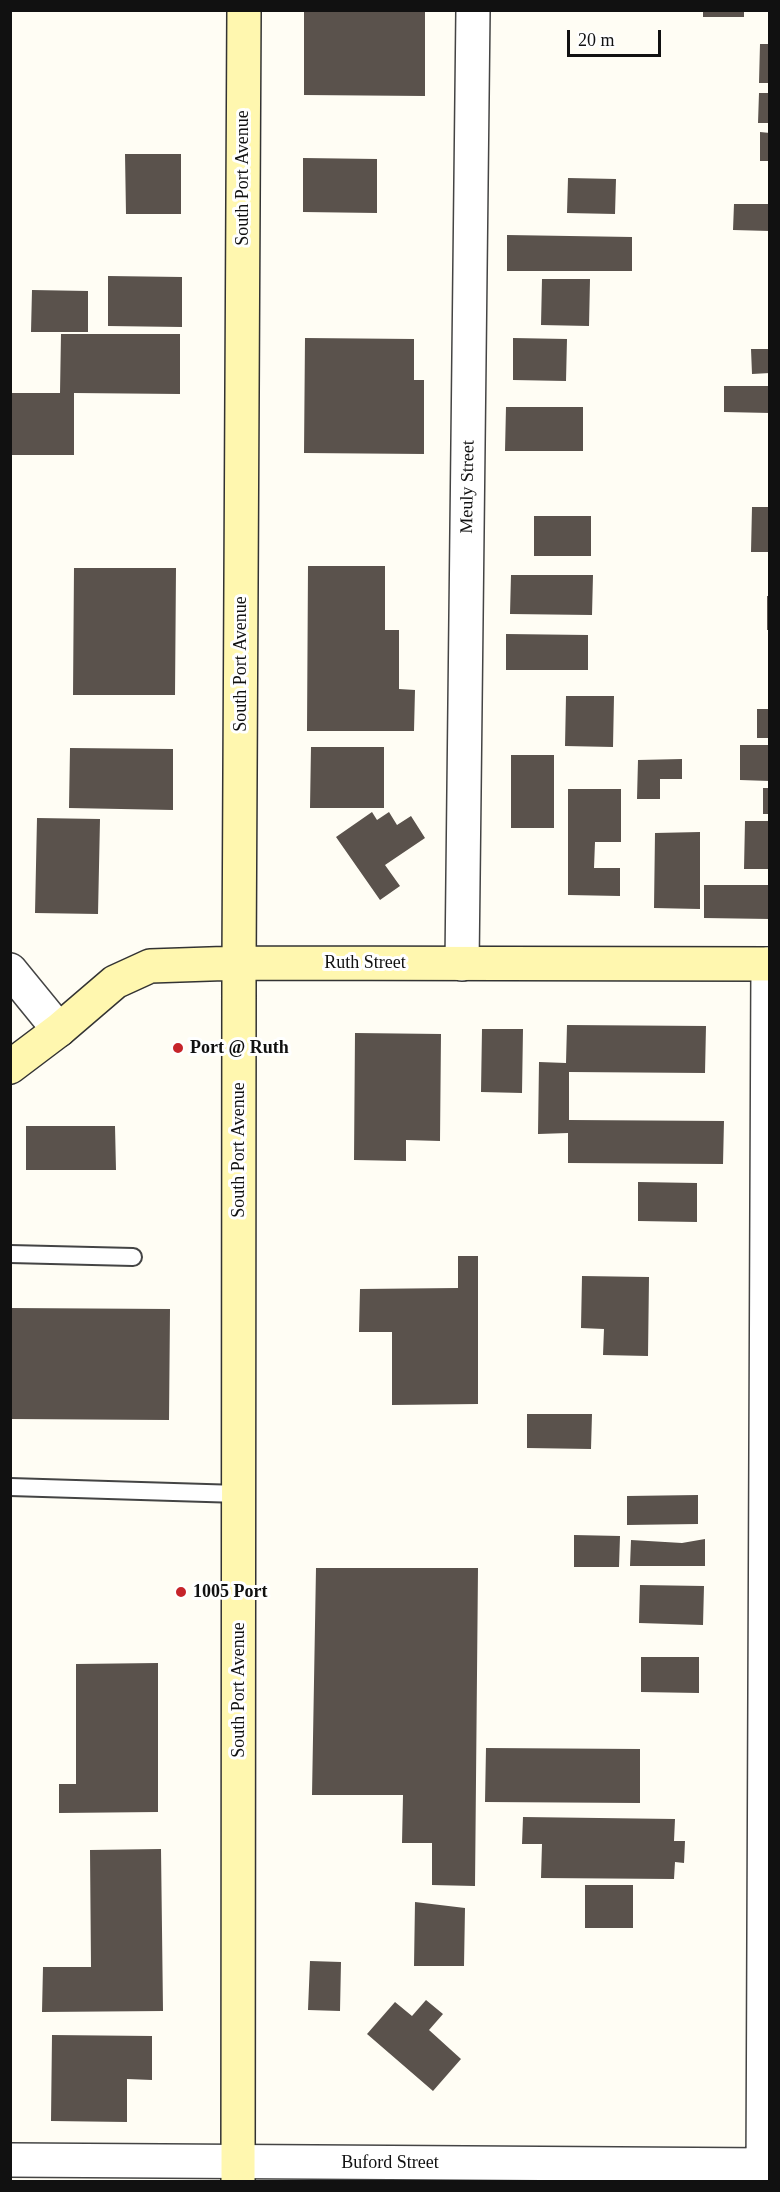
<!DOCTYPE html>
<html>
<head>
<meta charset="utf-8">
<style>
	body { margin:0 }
	#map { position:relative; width:780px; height:2192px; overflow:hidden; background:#fffdf4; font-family:Georgia,serif }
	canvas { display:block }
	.frame { position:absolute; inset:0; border:12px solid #111; pointer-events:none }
	.scale { position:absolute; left:567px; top:30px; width:94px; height:27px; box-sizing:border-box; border:3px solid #111; border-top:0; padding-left:8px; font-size:18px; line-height:21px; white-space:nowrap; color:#111; -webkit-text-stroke:4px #fff; paint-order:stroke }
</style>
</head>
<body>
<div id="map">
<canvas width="780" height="2192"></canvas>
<div class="frame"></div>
<div class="scale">20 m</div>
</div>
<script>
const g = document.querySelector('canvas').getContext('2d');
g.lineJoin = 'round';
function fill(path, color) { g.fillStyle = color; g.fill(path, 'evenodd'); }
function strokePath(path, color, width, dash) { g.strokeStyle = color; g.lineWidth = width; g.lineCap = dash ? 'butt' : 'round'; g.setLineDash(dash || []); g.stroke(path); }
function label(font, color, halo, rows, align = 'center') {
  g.font = font + ' Georgia,serif'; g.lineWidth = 6; g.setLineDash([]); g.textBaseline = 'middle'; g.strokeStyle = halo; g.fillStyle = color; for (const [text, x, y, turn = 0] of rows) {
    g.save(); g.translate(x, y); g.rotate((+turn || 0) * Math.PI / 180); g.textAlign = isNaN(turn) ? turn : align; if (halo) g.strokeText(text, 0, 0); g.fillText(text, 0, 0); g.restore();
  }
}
fill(new Path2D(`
	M304,10H425V96L304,95Z
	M703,10H744V17H703Z
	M760,44H770V83H759Z
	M759,93H770V123H758Z
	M760,132L770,133V161H760Z
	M125,154H181V214H126Z
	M303,158L377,159V213L303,212Z
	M568,178L616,179L615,214L567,213Z
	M734,204H770V231L733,230Z
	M507,235L632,237V271H507Z
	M108,276L182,277V327L108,326Z
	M542,279H590L589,326L541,325Z
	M32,290L88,291V332H31Z
	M61,334H180V394L74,393V455H10V393H60Z
	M305,338L414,339V380H424V454L304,453Z
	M513,338L567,339L566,381L513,380Z
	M751,349H770V373L752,374Z
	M724,386H770V413L724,412Z
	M506,407H583V451H505Z
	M752,507H770V552H751Z
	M534,516H591V556H534Z
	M308,566H385V630H399V689L415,690L414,731H307Z
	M74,568H176L175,695H73Z
	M511,575H593L592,615L510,614Z
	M767,596H770V630H767Z
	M506,634L588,635V670H506Z
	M566,696H614L613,747L565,746Z
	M757,709H770V738H757Z
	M740,745H770V781L740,780Z
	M311,747H384V808H310Z
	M70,748L173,749V810L69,808Z
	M511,755H554V828H511Z
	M682,759V779H660V799H637L638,760Z
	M763,788H770V814H763Z
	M568,789H621V842H595L594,868H620V896L568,895Z
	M372,812L377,820L389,812L397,825L411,816L425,838L385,865L400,886L380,900L336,837Z
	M37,818L100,819L98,914L35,913Z
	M745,821H770V869H744Z
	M700,832V909L654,908L655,833Z
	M704,885H770V919L704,918Z
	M567,1025L706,1026L705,1073L569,1072V1120L724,1121L723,1164L568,1163V1133L538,1134L539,1062L566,1063Z
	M482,1029H523L522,1093L481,1092Z
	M355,1033L441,1034L440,1141L406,1140V1161L354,1160Z
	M26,1126H115L116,1170H26Z
	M638,1182L697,1183V1222L638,1221Z
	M458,1256H478V1404L392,1405V1332H359L360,1289L458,1288Z
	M582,1276L649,1277L648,1356L603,1355L604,1329L581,1328Z
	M10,1308L170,1309L169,1420L10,1419Z
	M527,1414H592L591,1449L527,1448Z
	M698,1495V1524L627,1525V1496Z
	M574,1535L620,1536L619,1567H574Z
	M705,1539V1566H630L631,1540L682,1543Z
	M316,1568H478L475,1886L432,1885V1843H402L403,1795H312Z
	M640,1585L704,1586L703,1625L639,1623Z
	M641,1657H699V1693L641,1692Z
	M158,1663V1812L59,1813V1784H76V1664Z
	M486,1748L640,1749V1803L485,1802Z
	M523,1817L675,1819L674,1841H685L684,1863L675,1862L674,1879L541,1878L542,1844H522Z
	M161,1849L163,2011L42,2012L43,1967H91L90,1850Z
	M585,1885H633V1928H585Z
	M415,1902L465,1908L464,1966H414Z
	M310,1961L341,1962L340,2011L308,2010Z
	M426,2000L443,2014L429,2030L461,2059L433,2091L367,2034L395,2002L412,2016Z
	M52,2035L152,2036V2080L127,2079V2122L51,2121Z`), '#5a524c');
const lane = new Path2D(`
	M10,1254L133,1257
	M10,1487L239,1494`);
const street = new Path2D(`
	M462,964L473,10
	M10,970L59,1030
	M10,2160L770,2165
	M763,2182L768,964`);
const secondary = new Path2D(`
	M10,1067L59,1030L115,982L150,966L239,963L770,964
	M238,2182L239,963L244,10`);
strokePath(lane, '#444', 20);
strokePath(street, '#444', 36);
strokePath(secondary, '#333', 36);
strokePath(lane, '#fff', 16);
strokePath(street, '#fff', 33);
strokePath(secondary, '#fff7af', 33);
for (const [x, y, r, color] of [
	[178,1048,6,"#c62429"],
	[181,1592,6,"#c62429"]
]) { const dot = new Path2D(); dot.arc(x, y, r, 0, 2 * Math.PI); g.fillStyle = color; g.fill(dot); strokePath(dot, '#fff', 2); }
label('18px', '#111', '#fff', [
	["South Port Avenue",243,178,-90],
	["Meuly Street",468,487,-89],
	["South Port Avenue",241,664,-90],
	["Ruth Street",365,963],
	["South Port Avenue",239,1150,-90],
	["South Port Avenue",239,1690,-90],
	["Buford Street",390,2163]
]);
label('bold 18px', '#111', '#fff', [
	["Port @ Ruth",190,1048],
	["1005 Port",193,1592]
], 'left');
</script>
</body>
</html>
